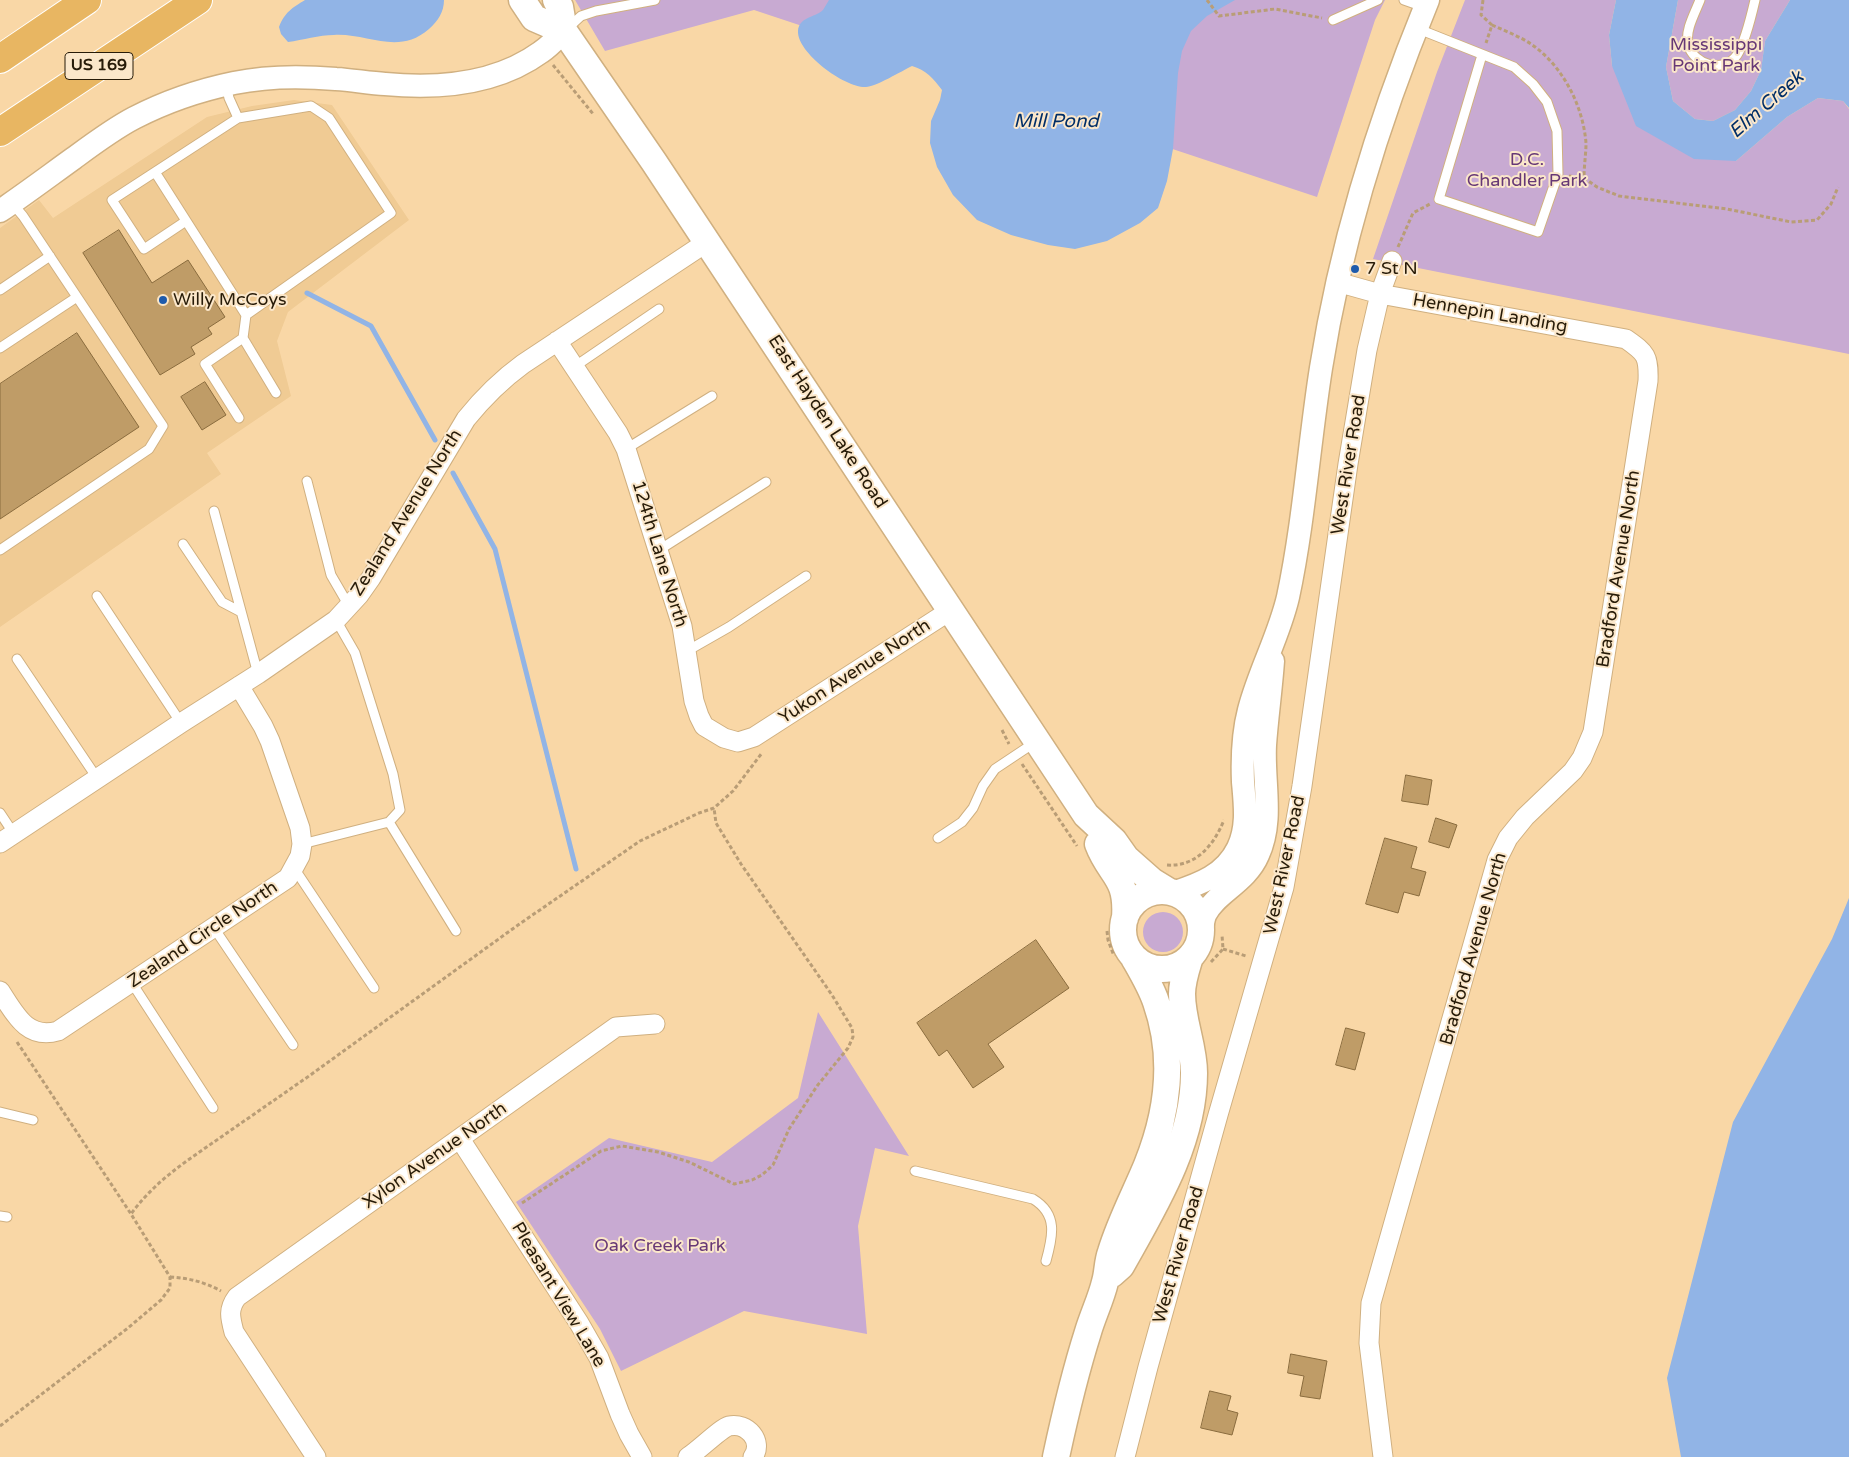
<!DOCTYPE html>
<html>
<head>
<meta charset="utf-8">
<style>
	body { margin:0 }
	canvas { display:block; background:#f9d7a6 }
</style>
</head>
<body>
<canvas width="1849" height="1457"></canvas>
<script>
const g = document.querySelector('canvas').getContext('2d');
g.lineJoin = 'round';
function fill(path, color) { g.fillStyle = color; g.fill(path, 'evenodd'); }
function strokePath(path, color, width, dash) { g.strokeStyle = color; g.lineWidth = width; g.lineCap = dash ? 'butt' : 'round'; g.setLineDash(dash || []); g.stroke(path); }
function label(font, color, halo, rows, align = 'center') {
  g.font = font + ' "Varela Round",sans-serif'; g.lineWidth = 4; g.setLineDash([]); g.textBaseline = 'middle'; g.strokeStyle = halo; g.fillStyle = color; for (const [text, x, y, turn = 0] of rows) {
    g.save(); g.translate(x, y); g.rotate((+turn || 0) * Math.PI / 180); g.textAlign = isNaN(turn) ? turn : align; if (halo) g.strokeText(text, 0, 0); g.fillText(text, 0, 0); g.restore();
  }
}
fill(new Path2D(`
	M294,100L332,105L409,220L288,312L277,341L291,396L207,453L221,474L0,627V228L39,200L53,218L207,117L252,106Z`), '#f0cb94');
fill(new Path2D(`
	M575,0H1385L1375,20L1317,197L754,10L605,51Z
	M1465,0H1616L1609,35L1612,66L1736,161L1787,117L1818,98L1843,101L1849,109V354L1373,259L1437,72Z
	M1678,0H1790L1765,41L1761,70L1751,91L1735,110L1713,121L1695,119L1673,101L1666,67Z
	M1143 932a20 20 0 1 1 40 0a20 20 0 1 1-40 0Z
	M818,1012L909,1156L875,1148L858,1226L867,1334L744,1311L621,1371L600,1329L516,1202L609,1138L712,1162L798,1098Z`), '#c8aad2');
fill(new Path2D(`
	M305,0H444C444,12 438,21 429,29C398,56 368,33 334,35C319,35 303,40 288,42L281,34L279,27C285,12 292,8 305,0Z
	M829,0H1235L1207,16L1191,31L1182,51L1178,73L1173,149L1167,181L1158,208L1140,223L1107,241L1075,249L1048,245L1011,235L977,220L953,195L937,167L930,143L931,121L940,100L942,90C933,78 926,70 912,66C902,71 875,87 866,87C845,88 797,53 798,31C799,17 814,18 823,10C825,7 827,3 829,0Z
	M1616,0H1678L1666,67L1673,101L1695,119L1713,121L1735,110L1751,91L1761,70L1765,41L1790,0H1849V108L1843,101L1818,98L1787,117L1736,161L1694,159L1636,126L1612,66L1609,35Z
	M1849,898V1457H1681L1667,1378L1733,1122L1832,939Z`), '#91b4e6');
strokePath(new Path2D(`
	M307,293L371,326L435,440
	M453,473L495,549L576,869`), '#91b4e6', 5);
const building = new Path2D(`
	M119,230L152,283L188,260L225,317L208,328L212,334L191,347L195,354L160,375L83,253Z
	M77,333L139,427L0,519V384Z
	M205,382L226,415L202,430L181,397Z
	M1406,775L1432,780L1428,805L1402,801Z
	M1436,818L1457,825L1449,848L1429,842Z
	M1385,838L1417,847L1411,868L1426,872L1419,896L1404,892L1398,913L1366,904Z
	M1036,940L1069,988L988,1044L1004,1067L973,1088L947,1050L939,1056L917,1023Z
	M1346,1028L1365,1033L1355,1070L1336,1065Z
	M1291,1354L1327,1361L1320,1399L1300,1396L1304,1376L1288,1373Z
	M1210,1391L1231,1396L1227,1410L1238,1413L1232,1435L1201,1428Z`);
fill(building, '#bf9c67');
strokePath(building, '#8a6c3e', 1);
const service = new Path2D(`
	M1404,0L1424,7
	M1700,0C1695,13 1685,30 1688,44C1693,65 1724,74 1737,55C1744,44 1752,13 1755,0
	M1333,20L1378,0
	M568,28L581,16L596,11L655,0
	M1416,28L1514,67L1533,84L1547,102L1557,131L1558,174L1538,232L1439,199L1482,55
	M226,85L229,98L238,118L311,106L329,118L391,213L246,315L155,172L238,118
	M155,172L112,200L144,249L186,221
	M0,290L50,256
	M243,338L276,393
	M0,348L77,297
	M574,367L659,309
	M239,418L205,364L243,338L246,315
	M626,449L712,396
	M307,481L331,575L349,606
	M214,511L258,674
	M183,544L222,602L241,612
	M0,550L149,449L163,426L23,216L12,203
	M659,550L766,482
	M97,596L181,723
	M336,620L355,653L393,774L400,810L389,822
	M687,651L729,627L806,576
	M17,659L97,778
	M0,813L14,834
	M938,838L962,822L973,808L983,786L995,769L1034,743
	M302,844L389,822L456,931
	M294,868L374,988
	M214,928L293,1045
	M132,983L213,1108
	M0,1112L33,1120
	M915,1171L1033,1199C1058,1214 1053,1236 1046,1261
	M0,1216L7,1217`);
const minor = new Path2D(`
	M1337,282L1380,294L1626,339C1646,353 1649,356 1648,381L1593,732L1582,758L1573,771L1525,817L1508,838L1497,860L1371,1303L1369,1343L1383,1457
	M557,341L618,433L626,449L682,626L694,701L699,716L704,726L724,738L738,742L754,737L951,610
	M0,843L181,723L258,674L336,620L359,595L371,578L466,419C483,398 501,380 523,364L707,242
	M0,991C15,1014 27,1040 58,1031L288,878L300,856L302,844L300,828L270,741L263,726L239,686
	M460,1139L579,1323L599,1358L620,1414L629,1434L642,1457
	M316,1457L234,1332C230,1317 228,1309 237,1297L616,1027L655,1024
	M688,1457C698,1451 721,1428 729,1426C747,1422 764,1441 753,1457
	M1125,1457L1148,1367L1218,1115L1284,887L1302,786L1348,464L1367,350L1380,294L1392,261`);
const tertiary = new Path2D(`
	M0,211C25,194 49,176 74,158C93,144 113,129 134,118C165,102 200,90 234,83C267,76 302,76 336,79C352,80 369,83 385,84C438,89 497,84 541,52C550,46 557,38 564,31
	M1173,893C1200,884 1225,875 1238,848C1248,827 1245,805 1243,782C1242,758 1243,733 1249,710C1259,671 1279,636 1288,597C1304,522 1309,444 1321,368C1341,241 1379,119 1428,0
	M1201,934C1202,928 1203,921 1205,915C1215,893 1246,883 1258,855C1274,820 1263,783 1265,745C1267,717 1271,689 1273,661`);
const secondary = new Path2D(`
	M522,0L534,18L564,31
	M556,0L560,7L564,31L654,162L1086,815L1114,841L1126,858L1152,881L1170,892
	M1098,844C1110,876 1128,876 1125,918
	M1123 930a39 39 0 1 1 78 0a39 39 0 1 1-78 0Z
	M1112,1274L1121,1266C1154,1207 1194,1143 1194,1073C1194,1046 1182,1021 1182,994C1182,981 1186,970 1190,957
	M1056,1457C1065,1415 1075,1373 1088,1332C1093,1315 1101,1299 1105,1282C1108,1272 1107,1263 1111,1252C1120,1222 1135,1194 1147,1165C1168,1113 1175,1056 1156,1002C1151,987 1142,972 1134,958`);
const trunk = new Path2D(`
	M0,59L87,0
	M0,132L198,0`);
strokePath(service, '#d0b080', 11);
strokePath(minor, '#d0b080', 21);
strokePath(tertiary, '#d0b080', 25);
strokePath(secondary, '#d0b080', 29);
strokePath(trunk, '#fff', 30);
strokePath(new Path2D(`
	M1207,0L1219,16L1275,9L1322,18
	M1483,0L1481,15L1492,25L1486,43
	M1492,25C1505,31 1519,36 1531,44C1562,65 1583,105 1586,143C1586,154 1584,166 1584,178L1597,187L1619,196L1727,209L1791,222L1817,220L1831,204L1838,187
	M553,65L594,115
	M1569,176L1584,178
	M1398,247L1413,213L1430,204
	M1002,730L1009,744
	M1022,764L1077,846
	M1167,865C1196,867 1214,845 1224,820
	M1107,931L1108,940L1114,956
	M1223,949L1246,956
	M1211,962L1223,949L1222,935
	M17,1042L131,1214
	M522,1203L601,1151L622,1146L658,1152L689,1162L734,1184L752,1180L762,1175L773,1165L789,1129L817,1086L848,1048L853,1037L852,1028L832,995L741,864L716,823L714,808
	M170,1277C189,1278 204,1282 221,1291
	M0,1426L128,1328L161,1300L170,1288V1277L131,1214C147,1192 166,1176 188,1160L309,1076L518,925L640,841L699,813L714,808L733,791L762,753`), '#b99d76', 3, [4, 2.5]);
strokePath(service, '#fff', 9);
strokePath(minor, '#fff', 19);
strokePath(tertiary, '#fff', 22);
strokePath(secondary, '#fff', 26);
strokePath(trunk, '#e8b662', 28);
for (const [x, y, r, color] of [
	[1355,269,5,"#1e5bac"],
	[163,300,5,"#1e5bac"]
]) { const dot = new Path2D(); dot.arc(x, y, r, 0, 2 * Math.PI); g.fillStyle = color; g.fill(dot); strokePath(dot, '#fbe7ca', 2); }
for (const [x, y, w] of [
	[99,66,68]
]) { const box = new Path2D(); box.roundRect(x - w / 2, y - 13.5, w, 27, 4); g.fillStyle = '#fbe7ca'; g.fill(box); strokePath(box, '#271b08', 1); }
label('bold 16px', '#271b08', null, [
	["US 169",99,66]
]);
label('18px', '#673876', '#fbe7ca', [
	["Mississippi",1716,45],
	["Point Park",1716,66],
	["D.C.",1527,160],
	["Chandler Park",1527,181],
	["Oak Creek Park",660,1246]
]);
label('18px', '#271b08', '#fbe7ca', [
	["7 St N",1365,269],
	["Willy McCoys",173,300]
], 'left');
label('18px', '#271b08', '#fbe7ca', [
	["Hennepin Landing",1490,314,10],
	["East Hayden Lake Road",827,422,57],
	["West River Road",1349,465,-81],
	["Zealand Avenue North",407,513,-58],
	["124th Lane North",659,554,73],
	["Bradford Avenue North",1619,569,-81],
	["Yukon Avenue North",855,672,-33],
	["West River Road",1285,865,-78],
	["Zealand Circle North",203,935,-34],
	["Bradford Avenue North",1474,949,-74],
	["Xylon Avenue North",435,1156,-35],
	["West River Road",1179,1255,-74],
	["Pleasant View Lane",558,1295,59]
]);
label('italic 19px', '#002e67', '#fbe7ca', [
	["Elm Creek",1767,105,-41],
	["Mill Pond",1056,122]
]);
</script>
</body>
</html>
